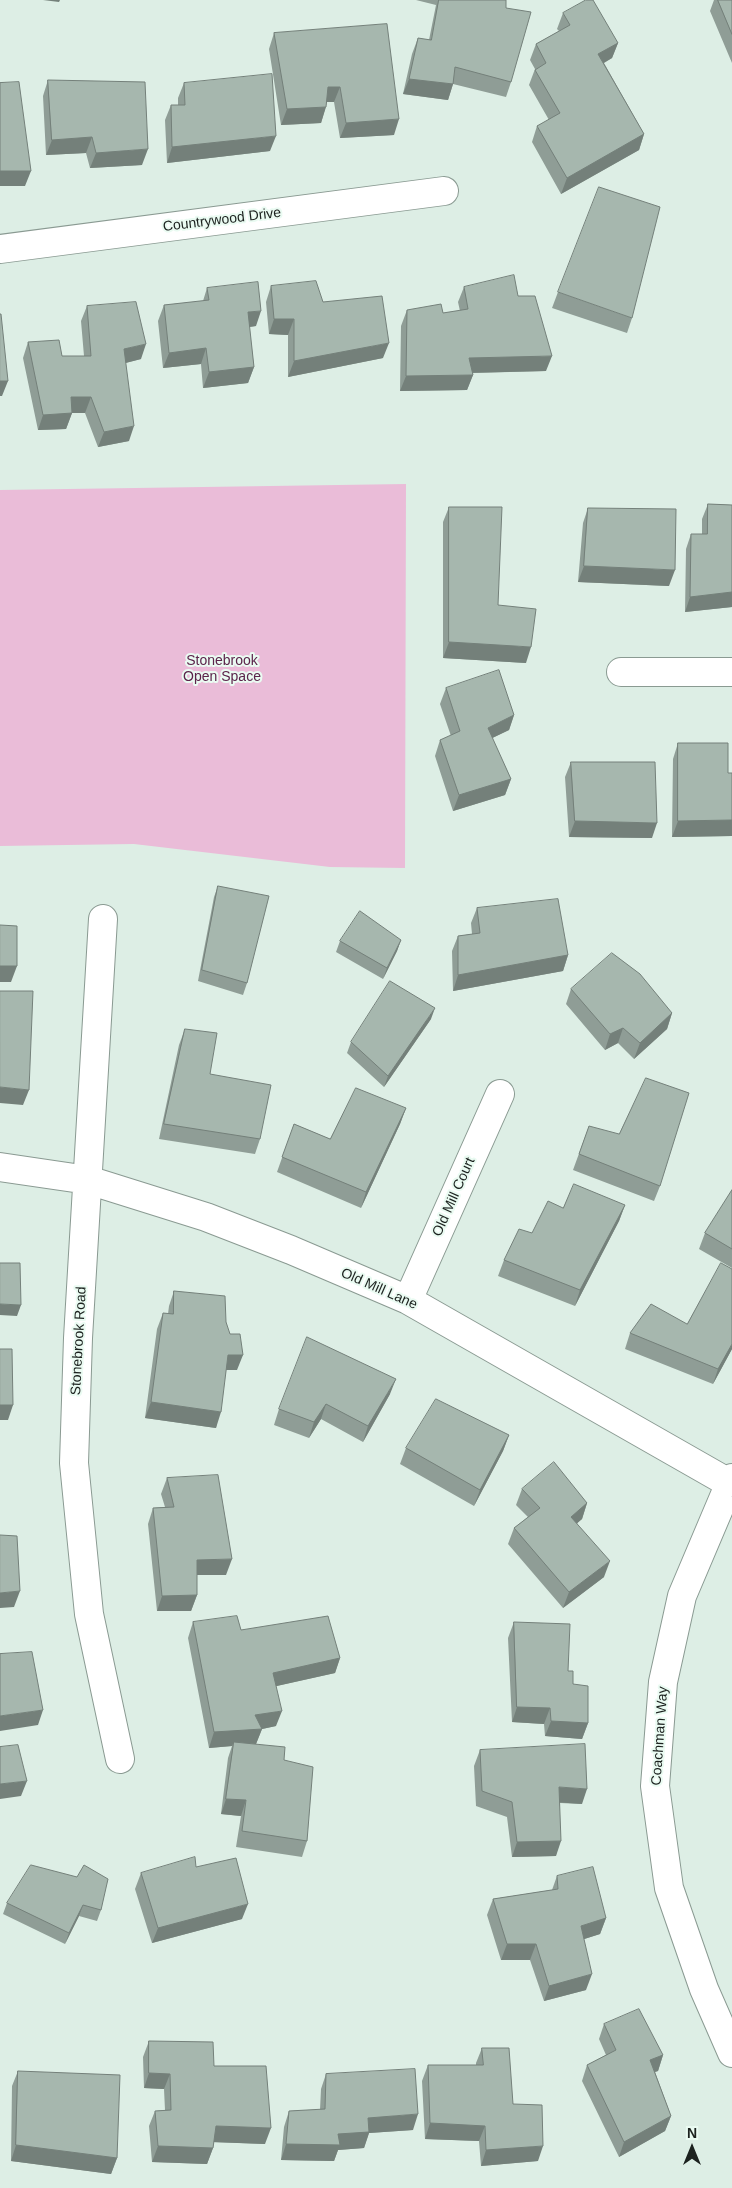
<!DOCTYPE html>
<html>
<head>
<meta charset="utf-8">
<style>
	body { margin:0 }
	#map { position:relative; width:732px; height:2188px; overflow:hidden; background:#ddeee5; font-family:Helvetica,sans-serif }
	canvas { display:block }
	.north { position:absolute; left:667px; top:2123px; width:50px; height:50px; -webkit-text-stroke:4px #eafbf2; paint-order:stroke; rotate:0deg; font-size:14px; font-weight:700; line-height:20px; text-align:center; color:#1c221f }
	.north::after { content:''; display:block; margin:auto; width:18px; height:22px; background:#1c221f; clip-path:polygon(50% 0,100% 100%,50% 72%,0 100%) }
</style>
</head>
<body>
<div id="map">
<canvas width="732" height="2188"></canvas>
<div class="north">N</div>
</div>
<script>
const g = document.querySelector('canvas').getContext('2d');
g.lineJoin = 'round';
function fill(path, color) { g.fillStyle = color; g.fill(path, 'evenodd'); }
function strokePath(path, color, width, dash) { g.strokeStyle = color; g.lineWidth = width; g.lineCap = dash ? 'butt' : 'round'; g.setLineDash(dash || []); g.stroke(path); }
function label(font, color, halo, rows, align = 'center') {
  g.font = font + ' Helvetica,sans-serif'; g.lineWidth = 4; g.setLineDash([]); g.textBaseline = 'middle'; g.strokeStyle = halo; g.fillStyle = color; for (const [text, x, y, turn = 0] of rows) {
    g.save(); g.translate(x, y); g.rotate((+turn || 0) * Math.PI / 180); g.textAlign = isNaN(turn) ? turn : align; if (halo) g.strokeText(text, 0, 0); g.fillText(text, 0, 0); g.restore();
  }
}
fill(new Path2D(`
	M406,484L405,868L330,867L134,844L0,846V490Z`), '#eabcd8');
const minor = new Path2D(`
	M0,249L444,191
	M621,672H732
	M103,919L78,1338L74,1463L89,1614L120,1759
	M0,1167L88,1180L206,1217L291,1250L408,1300L729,1483
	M408,1300L500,1094
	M732,1478L682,1596L663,1682L655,1786L669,1888L704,1989L732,2053`);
strokePath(minor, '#8a9a92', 30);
strokePath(minor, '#fff', 28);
fill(new Path2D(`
	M416,0H506V8L511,82L506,97L453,84L448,100L403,94L412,54L418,38L429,40L436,5Z
	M714,0H732V63L710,11Z
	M563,13L618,43L612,58L604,63L644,134L639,150L561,194L532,142L537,126L549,120L529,85L535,69L530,60L536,44L559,31L557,29Z
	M387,24L394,135L340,138L334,102H327L321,123L281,125L269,49L274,33Z
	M48,80L142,165L90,168L86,153L46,155L43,96Z
	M184,83L270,151L167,163L165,120L171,105H178V98Z
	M271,286L323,302L383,358L288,377V335L269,334L266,302Z
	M464,287L518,296L546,371L473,373V375L467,390L400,391L401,326L407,310L443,313L460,311L458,302Z
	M207,288L256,326L249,327L254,367L248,383L203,388L201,364L163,368L158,321L164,305L203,301Z
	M558,292L632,318L627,333L552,308Z
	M87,306L141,359L125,363L129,441L98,447L85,413H72L66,429L38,430L23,358L28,342L62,356H84L81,321Z
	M708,504L732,505V607L685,612L686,549L691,534H702V519Z
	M449,507L498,605L526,663L443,658V522Z
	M588,508L669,586L578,582L583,523Z
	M446,688L514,715L509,730L492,738L511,779L505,795L453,811L435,756L440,740L451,736L440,704Z
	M678,743L728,773H732V836L672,837L673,759Z
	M571,762L652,838L569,837L565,777Z
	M218,886L247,983L243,995L198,981L214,897Z
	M477,908L568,955L563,971L453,991L452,951L458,936L472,934L471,923Z
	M401,940L397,951L383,979L336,952L340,941Z
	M571,989L672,1013L667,1029L634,1059L618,1043L605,1050L566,1004Z
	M431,1019L384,1087L347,1053L351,1042Z
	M185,1029L210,1074L260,1139L255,1154L159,1139L179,1045Z
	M406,1108L400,1124L361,1208L277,1172L294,1124L330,1139Z
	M589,1126L660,1186L654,1201L573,1170Z
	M732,1190V1268L699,1249L705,1233Z
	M625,1205L619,1221L575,1306L498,1276L504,1260L563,1208Z
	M174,1291L226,1322L237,1370H226L216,1428L145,1418L157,1329L163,1313L168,1314L169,1306Z
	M630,1333L732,1349L713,1384L625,1349Z
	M390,1394L363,1442L321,1419L309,1438L274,1425L279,1409Z
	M509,1435L503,1451L474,1506L400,1464L406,1448Z
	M167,1478L226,1575H197V1595L191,1611H157L148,1524L153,1508L165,1507L161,1494Z
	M522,1489L587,1503L582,1519L577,1523L604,1577L563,1608L508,1544L514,1528L528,1517L516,1505Z
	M193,1622L241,1630L340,1658L335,1673L276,1686V1726L262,1729L256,1744L284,1760L307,1841L302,1857L236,1847L241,1816L221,1814L228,1758L232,1746L209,1748L188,1638Z
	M514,1622L568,1671L588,1723L582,1739L545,1736L544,1724L512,1722L508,1638Z
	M480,1750L582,1804L560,1803L556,1856L512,1857L507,1817L476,1806L474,1766Z
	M196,1867L242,1919L152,1943L135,1889L141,1873Z
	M557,1876L606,1918L600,1934L584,1939L586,1990L544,2001L530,1960H501L487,1915L493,1899L552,1890Z
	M77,1877L101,1910L97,1921L79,1916L65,1944L3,1914L7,1903Z
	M604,2024L663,2055L658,2071L655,2072L671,2116L665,2131L619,2157L582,2081L587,2065L606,2055L599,2039Z
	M149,2041L214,2066L265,2144L214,2142L213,2148L207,2164L152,2162L149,2126L155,2111L165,2110L164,2089L144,2088L143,2057Z
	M482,2048L513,2104L538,2161L481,2166L479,2141L425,2139L422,2081L428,2065H476V2063Z
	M18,2071L117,2158L111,2174L11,2161L12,2086Z
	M326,2074L413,2130L369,2133L364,2148L338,2150L334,2161L281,2160L284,2127L289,2111L320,2110L321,2089Z`), '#8f9d96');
fill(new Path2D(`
	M43,0H60L59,2Z
	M618,43L612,58L593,69L598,54Z
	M409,79L453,84L448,100L403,94Z
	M328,87H340L334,102H322Z
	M326,107L321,123L281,125L287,109Z
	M399,119L394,135L340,138L346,123Z
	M644,134L639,150L561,194L567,178Z
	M276,136L270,151L167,163L172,147Z
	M92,137L86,153L46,155L52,140Z
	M148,149L142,165L90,168L96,153Z
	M0,171H31L25,186H0Z
	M261,311L256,326L242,328L248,312Z
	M274,319H294L288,335L269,334Z
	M389,343L383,358L288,377L294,361Z
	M146,344L141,359L118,365L124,349Z
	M206,348L201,364L163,368L169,353Z
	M552,356L546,371L464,373L469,358Z
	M254,367L248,383L203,388L209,372Z
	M473,375L467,390L400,391L406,376Z
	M0,381H8L2,396H0Z
	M71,397H91L85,413H65Z
	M72,413L66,429L38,430L43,415Z
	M134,426L129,441L98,447L104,432Z
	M584,566L675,570L669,586L578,582Z
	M732,592V607L685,612L690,597Z
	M449,642L531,647L526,663L443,658Z
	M514,715L509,730L482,743L488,728Z
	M511,779L505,795L453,811L459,795Z
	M732,820V836L672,837L678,821Z
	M575,821L657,823L652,838L569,837Z
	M401,940L397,951L383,979L387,968Z
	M568,955L563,971L453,991L458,975Z
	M0,966H17L11,982H0Z
	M435,1008L431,1019L384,1087L388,1076Z
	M672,1013L667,1029L634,1059L640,1043Z
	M623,1028L618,1043L605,1050L610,1034Z
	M0,1087L29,1090L23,1105L0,1103Z
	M406,1108L400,1124L361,1208L366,1192Z
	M625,1205L619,1221L575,1306L580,1290Z
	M0,1304L21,1305L17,1316L0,1315Z
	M732,1344V1349L713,1384L718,1369Z
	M228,1355H243L237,1370H222Z
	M396,1379L390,1394L363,1442L368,1426Z
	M151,1402L221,1412L216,1428L145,1418Z
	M326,1404L321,1419L309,1438L314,1422Z
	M0,1405H13L8,1420H0Z
	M509,1435L503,1451L474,1506L480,1490Z
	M587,1503L582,1519L566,1533L571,1517Z
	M232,1559L226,1575H191L197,1560Z
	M610,1561L604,1577L563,1608L569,1592Z
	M20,1591L14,1607L0,1608V1593Z
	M197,1595L191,1611H157L162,1596Z
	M340,1658L335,1673L268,1688L273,1673Z
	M517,1707L550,1708L544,1724L512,1722Z
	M43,1710L38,1725L0,1731V1716Z
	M282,1711L276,1726L262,1729L256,1744L234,1742L232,1746L209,1748L214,1732L255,1715Z
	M551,1721L588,1723L582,1739L545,1736Z
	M27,1781L21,1796L0,1799V1784Z
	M559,1787L587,1789L582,1804L554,1802Z
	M226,1799L246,1800L241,1816L221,1814Z
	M561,1841L556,1856L512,1857L517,1842Z
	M248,1904L242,1919L152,1943L158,1928Z
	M83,1905L79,1916L65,1944L69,1933Z
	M606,1918L600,1934L575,1942L581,1926Z
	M507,1944H536L530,1960H501Z
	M592,1974L586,1990L544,2001L549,1986Z
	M663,2055L658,2071L644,2075L650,2060Z
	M149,2073L170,2074L164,2089L144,2088Z
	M418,2114L413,2130L369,2133L364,2148L338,2150L334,2161L281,2160L286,2144L338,2134L368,2118Z
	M671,2116L665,2131L619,2157L624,2142Z
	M430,2123L485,2126L479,2141L425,2139Z
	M216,2126L271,2128L265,2144L210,2142Z
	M16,2145L117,2158L111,2174L11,2161Z
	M158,2146L213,2148L207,2164L152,2162Z
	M543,2146L538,2161L481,2166L486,2150Z`), '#74807a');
const building = new Path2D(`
	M439,0H506V8L531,12L511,82L455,67L453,84L409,79L418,38L431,40Z
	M586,0H593L618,43L598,54L644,134L567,178L537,126L560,113L535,70L546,63L536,44L570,25L563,13Z
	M718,0H732V34Z
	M387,24L399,119L346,123L340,87H328L326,107L287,109L274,33Z
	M272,74L276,136L172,147L171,105H185L184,83Z
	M48,80L145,82L148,149L96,153L92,137L52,140Z
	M19,82L31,171H0V83Z
	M599,187L660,207L632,318L558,292Z
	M514,275L518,296H535L552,356L469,358L473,375L406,376L407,310L441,304L443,313L468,309L464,287Z
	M316,281L323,302L382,296L389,343L294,361V319H274L271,286Z
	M258,282L261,311L248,312L254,367L209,372L206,348L169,353L164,305L209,300L207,288Z
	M136,302L146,344L124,349L134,426L104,432L91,397H71L72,413L43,415L28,342L59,340L62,356H91L87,306Z
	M0,314H1L8,381H0Z
	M708,504L732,505V592L690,597L691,534H707Z
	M449,507H502L498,605L536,609L531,647L449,642Z
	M588,508L676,509L675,570L584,566Z
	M499,670L514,715L488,728L511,779L459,795L440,740L460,731L446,688Z
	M678,743H728V773H732V820L678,821Z
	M571,762H655L657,823L575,821Z
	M218,886L269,896L247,983L202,970Z
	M558,899L568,955L458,975V936L480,933L477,908Z
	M360,911L401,940L387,968L340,941Z
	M0,925L17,926V966H0Z
	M612,953L640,974L672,1013L640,1043L623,1028L610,1034L571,989Z
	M390,981L435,1008L388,1076L351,1042Z
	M0,991H33L29,1090L0,1087Z
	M185,1029L217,1033L210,1074L271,1085L260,1139L164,1124Z
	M646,1078L689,1093L660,1186L579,1154L589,1126L619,1134Z
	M356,1088L406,1108L366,1192L282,1157L294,1124L330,1139Z
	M574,1184L625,1205L580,1290L504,1260L519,1229L532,1233L548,1201L563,1208Z
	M732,1190V1249L705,1233Z
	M0,1263H20L21,1305L0,1304Z
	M721,1263L732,1269V1344L718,1369L630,1333L651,1304L687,1324Z
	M174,1291L225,1296L226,1322L230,1334H240L243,1355H228L221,1412L151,1402L163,1313L173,1314Z
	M307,1337L396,1379L368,1426L326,1404L314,1422L279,1409Z
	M0,1349H12L13,1405H0Z
	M436,1399L509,1435L480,1490L406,1448Z
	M554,1462L587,1503L571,1517L610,1561L569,1592L514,1528L540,1508L522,1489Z
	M218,1475L232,1559L197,1560V1595L162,1596L153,1508L174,1507L167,1478Z
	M0,1535L17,1536L20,1591L0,1593Z
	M237,1616L241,1630L328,1616L340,1658L273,1673L282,1711L255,1715L262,1729L214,1732L193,1622Z
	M514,1622L570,1624L568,1671H573V1684L588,1686V1723L551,1721L550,1708L517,1707Z
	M32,1652L43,1710L0,1716V1654Z
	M234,1742L285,1747L284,1760L313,1767L307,1841L242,1831L246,1800L226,1799Z
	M585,1744L587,1789L559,1787L561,1841L517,1842L512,1802L482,1791L480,1750Z
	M18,1745L27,1781L0,1784V1747Z
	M195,1857L196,1867L236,1858L248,1904L158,1928L141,1873Z
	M31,1865L77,1877L84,1865L108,1879L101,1910L83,1905L69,1933L7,1903Z
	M593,1867L606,1918L581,1926L592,1974L549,1986L536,1944H507L493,1899L558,1889L557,1876Z
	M639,2009L663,2055L650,2060L671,2116L624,2142L587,2065L616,2050L604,2024Z
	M149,2041L213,2042L214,2066H266L271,2128L216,2126L213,2148L158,2146L155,2111L171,2110L170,2074L149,2073Z
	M482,2048H509L513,2104L542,2105L543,2146L486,2150L485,2126L430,2123L428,2065H483Z
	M415,2069L418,2114L368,2118L369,2132L338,2134L340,2145L286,2144L289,2111L325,2109L326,2074Z
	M18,2071L120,2075L117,2158L16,2145Z`);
fill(building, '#a6b7ae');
strokePath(building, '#74807a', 1);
label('14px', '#1c221f', '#eafbf2', [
	["Countrywood Drive",222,220,-7],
	["Old Mill Court",454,1197,-66],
	["Old Mill Lane",379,1289,24],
	["Stonebrook Road",79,1341,-87],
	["Coachman Way",660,1736,-86]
]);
label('14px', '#5c244b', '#eafbf2', [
	["Stonebrook",222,661],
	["Open Space",222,677]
]);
</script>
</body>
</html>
